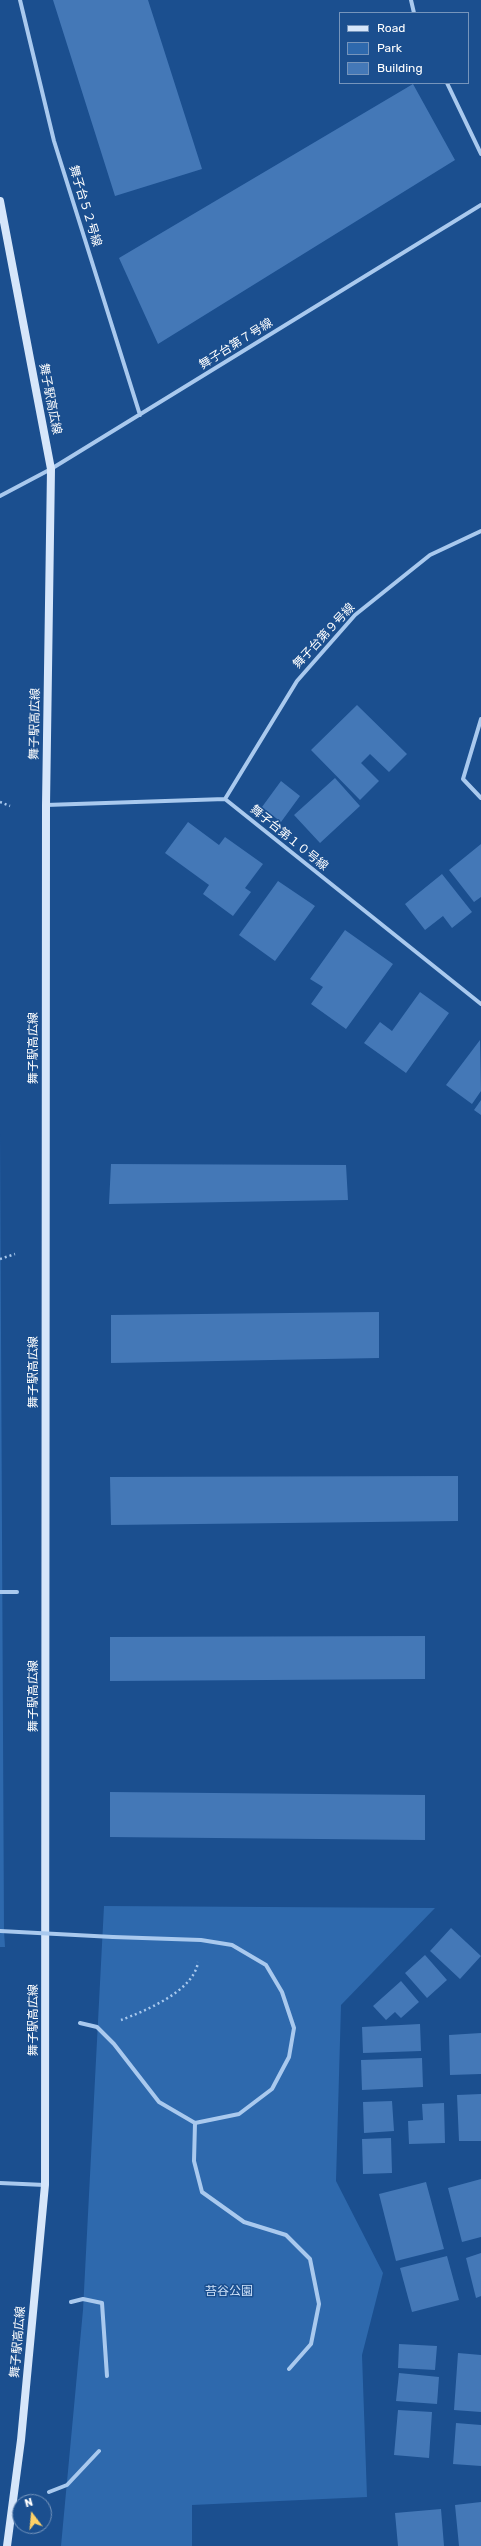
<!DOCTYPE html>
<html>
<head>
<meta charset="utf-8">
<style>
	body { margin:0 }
	#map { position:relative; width:481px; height:2546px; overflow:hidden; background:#1b4f8f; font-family:Rubik,sans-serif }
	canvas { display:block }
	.legend { position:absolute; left:339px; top:12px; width:130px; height:72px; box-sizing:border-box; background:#1b4f8f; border:1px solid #7695bc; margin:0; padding:5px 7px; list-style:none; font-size:12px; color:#fff }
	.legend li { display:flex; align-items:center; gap:8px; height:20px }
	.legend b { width:20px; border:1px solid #7695bc }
	.north { position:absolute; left:12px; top:2494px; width:40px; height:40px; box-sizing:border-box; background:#1b4f8f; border:1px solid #7695bc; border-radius:50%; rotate:344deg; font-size:11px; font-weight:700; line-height:16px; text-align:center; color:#fff }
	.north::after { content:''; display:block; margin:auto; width:14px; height:18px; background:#ffd166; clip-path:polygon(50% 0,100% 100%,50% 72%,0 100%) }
</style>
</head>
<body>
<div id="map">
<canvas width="481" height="2546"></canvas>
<ul class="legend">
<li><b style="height:5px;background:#d6e6fa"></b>Road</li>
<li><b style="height:11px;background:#2e69ad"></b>Park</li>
<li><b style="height:11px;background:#4478b7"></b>Building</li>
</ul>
<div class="north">N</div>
</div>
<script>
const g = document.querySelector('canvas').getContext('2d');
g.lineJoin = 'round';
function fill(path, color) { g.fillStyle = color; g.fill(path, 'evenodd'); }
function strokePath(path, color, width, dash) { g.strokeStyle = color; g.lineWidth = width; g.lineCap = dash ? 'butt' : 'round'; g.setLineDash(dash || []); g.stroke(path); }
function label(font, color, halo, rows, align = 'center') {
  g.font = font + ' Rubik,"Noto Sans JP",sans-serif'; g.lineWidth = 3; g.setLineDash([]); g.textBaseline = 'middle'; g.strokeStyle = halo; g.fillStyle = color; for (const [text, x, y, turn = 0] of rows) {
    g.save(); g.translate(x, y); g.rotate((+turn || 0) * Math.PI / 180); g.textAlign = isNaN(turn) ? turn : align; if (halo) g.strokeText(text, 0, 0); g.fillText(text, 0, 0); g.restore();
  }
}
fill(new Path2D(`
	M0,1133L4,1931L5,1947H0Z
	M104,1906L435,1908L341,2005L336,2181L383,2273L362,2355L367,2497L192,2505V2546H61L83,2310Z`), '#2e69ad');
fill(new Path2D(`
	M53,0H148L202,169L115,196Z
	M413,84L455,160L158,344L119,258Z
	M357,705L407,754L389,772L370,754L361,763L379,781L360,800L311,750Z
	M335,778L360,806L320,843L294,815Z
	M281,781L300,796L281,822L262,807Z
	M188,822L219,845L225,837L263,864L245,888L251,892L233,916L203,894L209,885L165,853Z
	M481,844V897L474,902L449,870Z
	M442,874L472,912L452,928L443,916L425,930L405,904Z
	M278,881L315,906L275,961L239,935Z
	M345,930L393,964L346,1029L311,1004L323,987L310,979Z
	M420,992L449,1013L406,1073L364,1043L380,1022L392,1031Z
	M480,1040L481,1091L472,1104L446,1085Z
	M481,1100V1115L474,1110Z
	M111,1164L346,1165L348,1200L109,1204Z
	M379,1312V1358L111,1363V1315Z
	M458,1476V1521L111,1525L110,1477Z
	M425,1636V1679L110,1681V1637Z
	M110,1792L425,1795V1840L110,1837Z
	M451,1928L481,1956L460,1979L430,1951Z
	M425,1955L447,1980L427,1998L405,1973Z
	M401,1981L419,2002L401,2018L395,2012L386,2020L373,2006Z
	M420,2024L421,2051L363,2053L362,2027Z
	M481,2033V2074L450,2075L449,2035Z
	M422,2058L423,2087L362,2090L361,2060Z
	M481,2094V2141H459L457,2095Z
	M392,2101L394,2131L364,2133L363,2102Z
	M444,2103L445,2143L409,2144L408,2121L423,2120L422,2104Z
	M391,2138L392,2173L363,2174L362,2139Z
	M481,2179V2237L462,2242L448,2188Z
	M426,2182L444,2249L396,2261L379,2194Z
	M481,2253V2296L476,2298L466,2258Z
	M447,2256L459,2300L412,2312L400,2268Z
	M399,2344L437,2346L435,2370L398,2368Z
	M458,2353L481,2355V2412L454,2410Z
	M399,2373L439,2377L437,2404L396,2401Z
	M398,2410L432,2412L429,2458L394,2455Z
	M456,2423L481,2425V2466L453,2464Z
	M481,2502V2546H459L455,2505Z
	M441,2509L444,2546H398L395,2513Z`), '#4478b7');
strokePath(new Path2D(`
	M0,802L10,806
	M0,1259L15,1254
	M121,2020C145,2011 194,1991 198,1962`), '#a9c9ee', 2.5, [2, 3]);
strokePath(new Path2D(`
	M20,0L54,141L140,415
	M411,0L414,13
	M447,83L481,154
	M0,496L51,469L481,205
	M481,719L463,779L481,798
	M225,799L297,681L355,615L430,555L481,531
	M46,805L225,799L481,1004
	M0,1592H17
	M80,2023L97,2027L114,2044L159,2102L195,2123L239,2114L272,2089L289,2057L294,2028L282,1992L266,1965L232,1945L201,1940L113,1937
	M195,2123L194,2161L202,2192L244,2222L286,2235L310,2259L319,2304L311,2344L289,2369
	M0,2183L45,2185
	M71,2302L83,2299L102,2303L107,2376
	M49,2492L67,2485L99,2451`), '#a9c9ee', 4);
strokePath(new Path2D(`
	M0,201L51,469L46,805L45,2185L21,2440L7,2546`), '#d6e6fa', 8);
strokePath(new Path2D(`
	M0,1931L113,1937`), '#a9c9ee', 4);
label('12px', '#fff', '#1b4f8f', [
	["舞子台５２号線",85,206,73],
	["舞子台第７号線",236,344,-32],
	["舞子駅高広線",50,399,79],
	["舞子台第９号線",324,636,-47],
	["舞子駅高広線",35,724,-89],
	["舞子台第１０号線",289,838,39],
	["舞子駅高広線",34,1048,-90],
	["舞子駅高広線",34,1372,-90],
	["舞子駅高広線",34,1696,-90],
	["舞子駅高広線",34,2020,-90],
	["舞子駅高広線",18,2342,-85]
]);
label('12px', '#cfe3fa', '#1b4f8f', [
	["苔谷公園",229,2292]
]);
</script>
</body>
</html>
